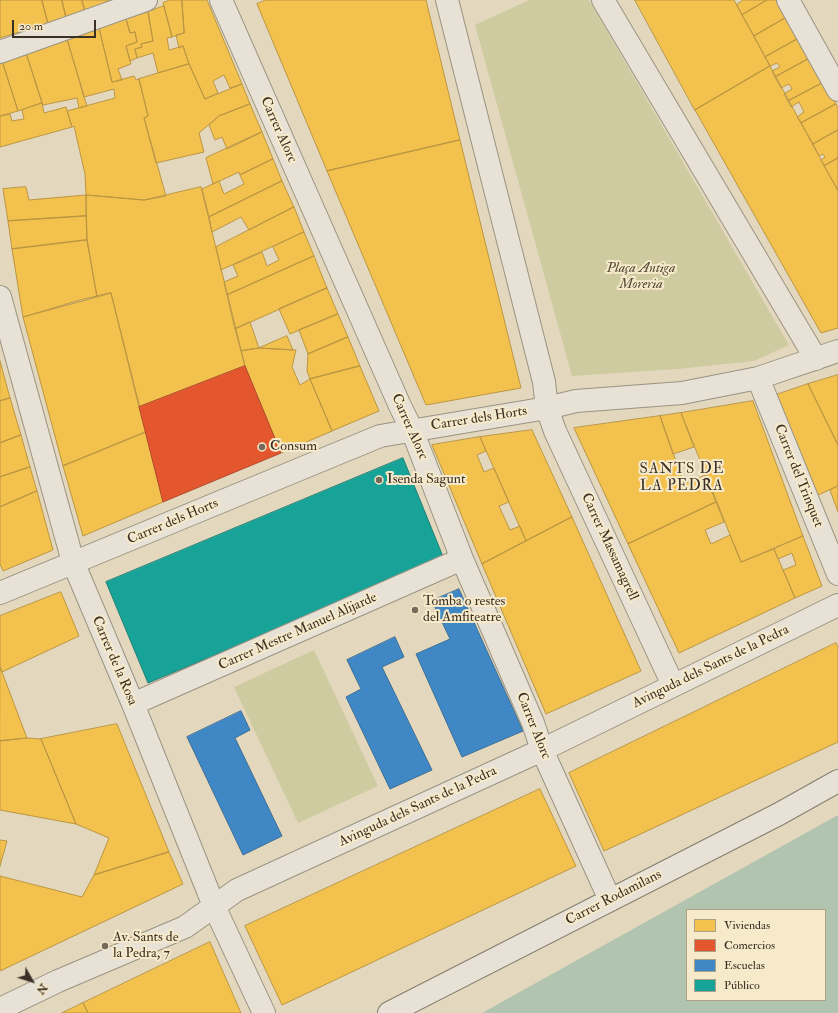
<!DOCTYPE html>
<html>
<head>
<meta charset="utf-8">
<style>
	body { margin:0 }
	#map { position:relative; width:838px; height:1013px; overflow:hidden; background:#e3d8bd; font-family:"IM FELL Double Pica",serif }
	canvas { display:block }
	.legend { position:absolute; left:686px; top:909px; width:140px; height:92px; box-sizing:border-box; background:#f7eaca; border:1px solid #aca088; margin:0; padding:5px 7px; list-style:none; font-size:12px; color:#3b3026 }
	.legend li { display:flex; align-items:center; gap:8px; height:20px }
	.legend b { width:20px; border:1px solid #aca088 }
	.north { position:absolute; left:12px; top:961px; width:40px; height:40px; -webkit-text-stroke:3px #f7eaca; paint-order:stroke; rotate:129deg; font-size:11px; font-weight:700; line-height:16px; text-align:center; color:#3b3026 }
	.north::after { content:''; display:block; margin:auto; width:14px; height:18px; background:#3b3026; clip-path:polygon(50% 0,100% 100%,50% 72%,0 100%) }
	.scale { position:absolute; left:12px; top:20px; width:84px; height:18px; box-sizing:border-box; border:2px solid #3b3026; border-top:0; padding-left:5px; font-size:12px; line-height:14px; white-space:nowrap; color:#3b3026; -webkit-text-stroke:3px #f7eaca; paint-order:stroke }
</style>
</head>
<body>
<div id="map">
<canvas width="838" height="1013"></canvas>
<ul class="legend">
<li><b style="height:11px;background:#f2c14e"></b>Viviendas</li>
<li><b style="height:11px;background:#e4572e"></b>Comercios</li>
<li><b style="height:11px;background:#3f88c5"></b>Escuelas</li>
<li><b style="height:11px;background:#17a398"></b>Público</li>
</ul>
<div class="north">N</div>
<div class="scale">20 m</div>
</div>
<script>
const g = document.querySelector('canvas').getContext('2d');
g.lineJoin = 'round';
function fill(path, color) { g.fillStyle = color; g.fill(path, 'evenodd'); }
function strokePath(path, color, width, dash) { g.strokeStyle = color; g.lineWidth = width; g.lineCap = dash ? 'butt' : 'round'; g.setLineDash(dash || []); g.stroke(path); }
function label(font, color, halo, rows, align = 'center') {
  g.font = font + ' "IM FELL Double Pica",serif'; g.lineWidth = 4; g.setLineDash([]); g.textBaseline = 'middle'; g.strokeStyle = halo; g.fillStyle = color; for (const [text, x, y, turn = 0] of rows) {
    g.save(); g.translate(x, y); g.rotate((+turn || 0) * Math.PI / 180); g.textAlign = isNaN(turn) ? turn : align; if (halo) g.strokeText(text, 0, 0); g.fillText(text, 0, 0); g.restore();
  }
}
fill(new Path2D(`
	M529,0H589L789,345L754,361L677,369L572,376L475,25Z
	M314,650L378,786L298,823L234,687Z`), '#cecba0');
fill(new Path2D(`
	M838,815V1013H482ZM687,910H825V1000H687Z`), '#b1c4b0');
const homes = new Path2D(`
	M3,0H42L48,23L0,38V1Z
	M42,0H62L66,17L48,23Z
	M62,0H82L85,11L66,17Z
	M82,0H110L111,2L85,11Z
	M170,0H182L184,33L172,37L163,3Z
	M182,0H207L242,84L230,88L224,75L213,81L218,93L205,99L189,64L183,46L179,48L176,35L184,33Z
	M266,0H426L460,140L327,171L257,4Z
	M635,0H734L770,66L695,110Z
	M743,0H767L742,15L737,5Z
	M767,0H777L787,17L754,36L742,15Z
	M164,6L172,37L167,38L169,50L183,46L189,64L158,73L153,53L137,58L135,49L142,47L141,44L153,41L148,12Z
	M148,12L153,41L141,44L142,47L135,49L137,58L130,61L126,46L137,42L135,32L130,33L126,19Z
	M787,17L799,38L765,57L754,36Z
	M126,19L130,33L135,32L137,42L126,46L131,64L118,69L122,80L112,82L99,28Z
	M99,28L112,82L134,76L136,80L139,79L148,116L144,118L166,196L144,200L86,195L85,174L74,126L72,127L67,111L115,98L114,89L84,97L67,39Z
	M799,38L810,58L775,77L772,71L780,67L777,63L770,66L765,57Z
	M67,39L87,106L79,108L77,98L43,105L26,53Z
	M26,53L42,103L18,111L2,61Z
	M810,58L824,82L788,101L784,94L792,89L789,84L781,88L775,77Z
	M0,61H2L18,111L0,116Z
	M189,64L205,99L242,84L250,104L219,116L199,133L204,152L156,163L144,118L148,116L139,79Z
	M770,66L838,191V328L821,333L695,110Z
	M824,82L836,104L801,123L797,117L804,112L799,102L791,107L788,101Z
	M42,103L44,113L66,107L72,127L0,147V116L10,114L12,121L24,119L22,110Z
	M250,104L262,132L227,149L222,137L215,140L209,125L219,116Z
	M836,104L838,108V130L813,144L801,123Z
	M838,130V158L824,166L821,160L825,157L823,154L819,156L813,144Z
	M262,132L273,159L240,175L239,172L213,184L206,158Z
	M460,140L521,388L426,405L327,171Z
	M838,158V190L824,166Z
	M273,159L282,181L209,217L202,189L219,181L224,194L244,184L240,175Z
	M282,181L294,207L249,230L241,217L212,232L209,217Z
	M26,187L29,200L86,195V216L8,221L3,189Z
	M201,187L245,366L139,407L111,293L97,297L87,240L86,195L144,200Z
	M294,207L304,232L221,270L216,247Z
	M86,216L87,240L12,249L8,221Z
	M304,232L314,256L227,295L224,282L238,276L233,265L262,252L267,266L279,260L273,247Z
	M87,240L97,297L23,317L12,249Z
	M314,256L327,288L235,329L227,295Z
	M327,288L338,314L290,334L279,309Z
	M111,293L146,432L63,466L23,317L80,300Z
	M338,314L348,337L308,354L299,330Z
	M250,322L259,348L241,351L235,329Z
	M287,336L293,350L259,348Z
	M348,337L360,366L310,379L307,371L308,354Z
	M259,348L296,350L292,367L300,385L310,379L332,431L281,453L245,366L241,351Z
	M0,361L10,398L0,401Z
	M360,366L379,411L332,431L310,379Z
	M838,375V445L808,384Z
	M808,384L838,445V486L816,496L776,395Z
	M10,398L21,435L0,443V401Z
	M753,401L803,536L741,562L681,413Z
	M681,413L694,447L673,454L660,416Z
	M660,416L683,481L689,483L705,475L716,502L628,544L574,428Z
	M532,430L572,517L526,541L480,437Z
	M146,432L163,502L83,536L63,466Z
	M21,435L30,467L0,477V443Z
	M480,437L486,451L477,455L484,472L494,468L509,502L499,506L510,530L520,526L526,541L482,564L432,445Z
	M30,467L37,491L0,507V477Z
	M838,486V512L830,490Z
	M37,491L53,550L3,571L0,564V507Z
	M716,502L724,522L705,530L711,544L730,535L741,562L774,549L795,598L679,653L628,544Z
	M572,517L641,671L546,714L482,564Z
	M803,536L822,586L795,598L783,570L796,565L792,553L778,559L774,549Z
	M61,592L79,636L2,672L0,667V616Z
	M836,643L838,647V742L604,851L569,773Z
	M0,667L2,672L27,738L0,741Z
	M117,724L169,852L94,875L109,838L76,824L41,739Z
	M27,738L41,739L76,824L0,810V741Z
	M540,789L576,866L282,1005L245,926Z
	M0,840L7,841L0,866Z
	M169,852L183,884L0,971V876L82,897L94,875Z
	M210,942L241,1013H88L83,1003Z
	M83,1003L88,1013H62Z`);
fill(homes, '#f2c14e');
strokePath(homes, '#bb9642', 1);
const shops = new Path2D(`
	M245,366L281,453L163,502L139,407Z`);
fill(shops, '#e4572e');
strokePath(shops, '#b14b2c', 1);
const schools = new Path2D(`
	M459,589L523,731L462,757L416,654L450,639L432,601Z
	M395,637L404,657L382,667L432,770L390,789L346,697L361,689L347,660Z
	M241,711L250,730L235,738L282,836L243,855L187,737Z`);
fill(schools, '#3f88c5');
strokePath(schools, '#3e6e95', 1);
const public = new Path2D(`
	M403,458L444,559L148,683L106,582Z`);
fill(public, '#17a398');
strokePath(public, '#228076', 1);
const street = new Path2D(`
	M221,0L400,406L412,430L462,559L533,723L542,750L610,900
	M447,0L544,382L547,408L555,431L673,685
	M603,0L816,359
	M788,0L838,90
	M0,52L146,0
	M0,297L73,562L133,704L214,906L264,1013
	M758,378L838,574
	M0,593L380,436L547,408L576,401L682,393L758,378L838,351
	M133,704L462,559
	M0,1009L58,981L185,927L237,890L542,750L838,605`);
const secondary = new Path2D(`
	M389,1013L779,814L838,781`);
strokePath(street, '#9a9383', 24);
strokePath(secondary, '#837c6e', 24);
strokePath(street, '#e7e2d5', 22);
strokePath(secondary, '#e7e2d5', 22);
for (const [x, y, r, color] of [
	[262,447,4,"#766b5b"],
	[379,480,4,"#766b5b"],
	[415,610,4,"#766b5b"],
	[105,946,4,"#766b5b"]
]) { const dot = new Path2D(); dot.arc(x, y, r, 0, 2 * Math.PI); g.fillStyle = color; g.fill(dot); strokePath(dot, '#f7eaca', 1.5); }
label('14px', '#3b3026', '#f7eaca', [
	["Carrer Alorc",278,130,66],
	["Carrer dels Horts",479,419,-9],
	["Carrer Alorc",409,427,66],
	["Carrer del Trinquet",798,476,68],
	["Carrer dels Horts",173,522,-23],
	["Carrer Massamagrell",609,547,65],
	["Carrer Mestre Manuel Alijarde",298,632,-24],
	["Carrer de la Rosa",114,661,67],
	["Avinguda dels Sants de la Pedra",711,667,-26],
	["Carrer Alorc",533,726,68],
	["Avinguda dels Sants de la Pedra",418,807,-25],
	["Carrer Rodamilans",614,898,-27]
]);
label('italic 14px', '#554d3a', '#f7eaca', [
	["Plaça Antiga",641,269],
	["Moreria",641,285]
]);
label('14px', '#3b3026', '#f7eaca', [
	["Consum",270,447],
	["Isenda Sagunt",387,480],
	["Tomba o restes",423,602],
	["del Amfiteatre",423,618],
	["Av. Sants de",113,938],
	["la Pedra, 7",113,954]
], 'left');
g.letterSpacing = '1px';
label('15px', '#3b3026', '#f7eaca', [
	["SANTS DE",682,470],
	["LA PEDRA",682,487]
]);
g.letterSpacing = '0px';
</script>
</body>
</html>
